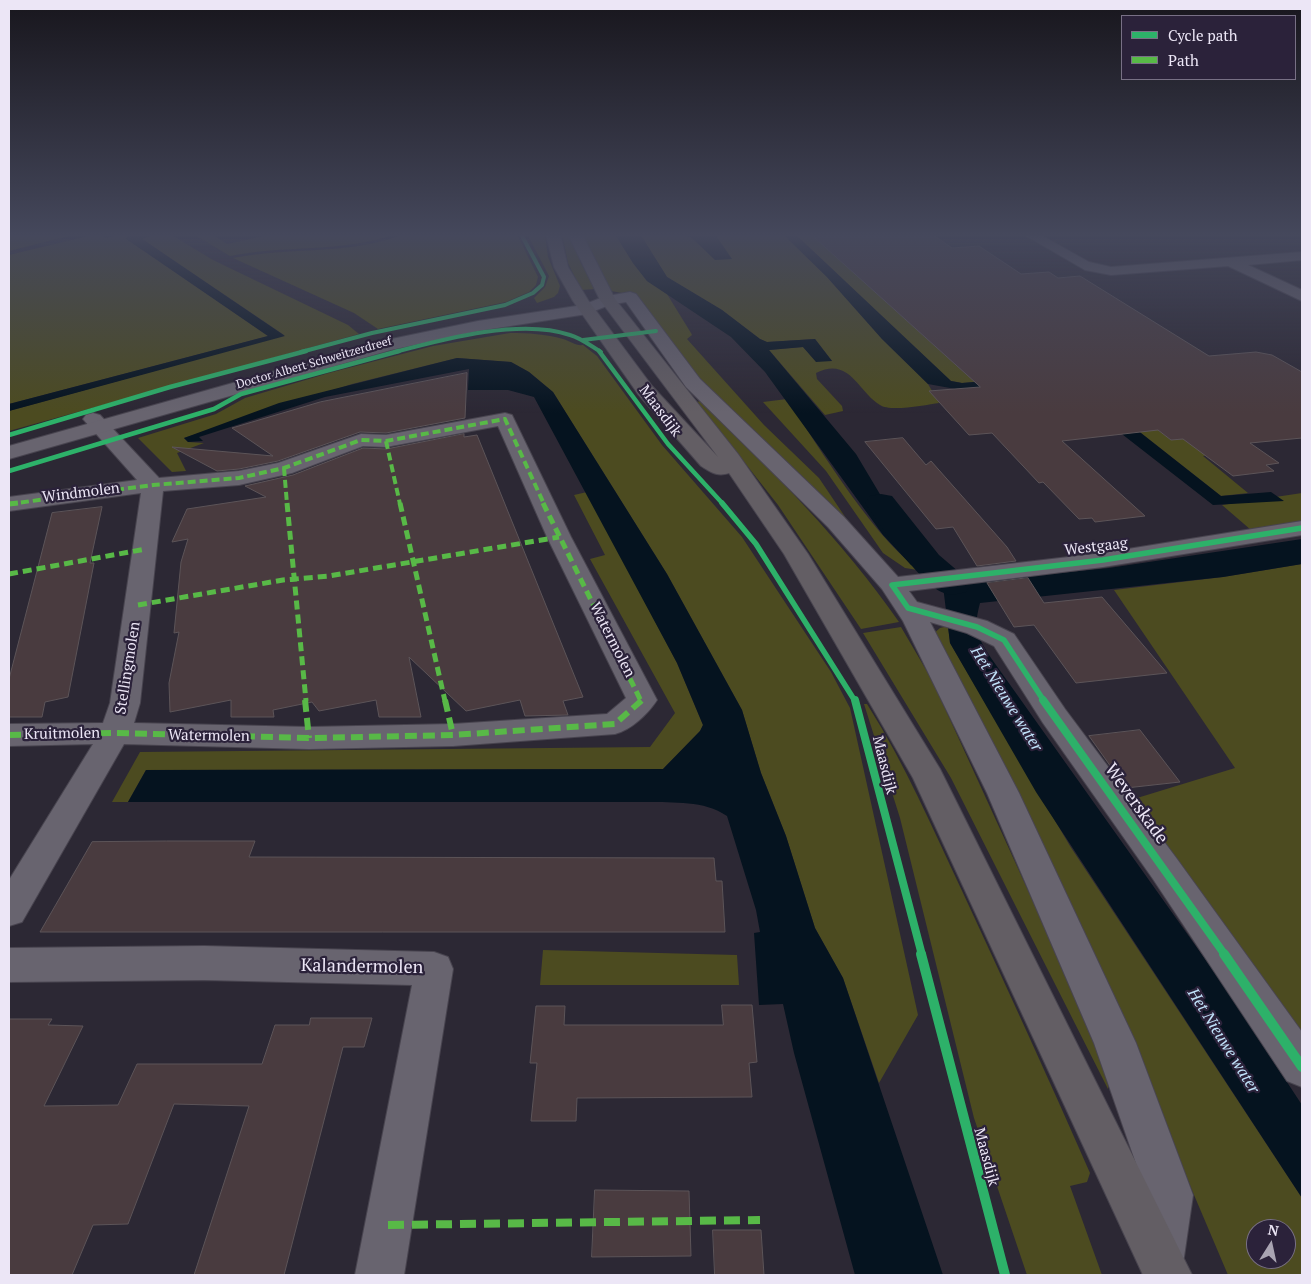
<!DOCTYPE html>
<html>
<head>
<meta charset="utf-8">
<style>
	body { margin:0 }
	#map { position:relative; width:1311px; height:1284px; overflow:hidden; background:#2c2834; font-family:"PT Serif",serif }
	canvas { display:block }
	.frame { position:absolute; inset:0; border:10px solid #ece6f6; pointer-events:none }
	.legend { position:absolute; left:1121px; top:15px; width:175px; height:65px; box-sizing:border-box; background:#2b223a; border:1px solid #787085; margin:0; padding:6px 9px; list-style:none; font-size:15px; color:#ece6f6 }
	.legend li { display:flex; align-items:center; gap:10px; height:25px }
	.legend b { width:25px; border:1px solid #787085 }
	.north { position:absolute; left:1246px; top:1219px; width:50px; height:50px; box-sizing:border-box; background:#2b223a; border:1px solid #787085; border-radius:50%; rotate:10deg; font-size:14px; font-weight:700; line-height:20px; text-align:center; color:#ece6f6 }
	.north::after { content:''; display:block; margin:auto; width:18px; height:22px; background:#a9a4b2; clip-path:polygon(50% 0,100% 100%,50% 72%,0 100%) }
</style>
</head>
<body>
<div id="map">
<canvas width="1311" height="1284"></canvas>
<div class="frame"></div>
<ul class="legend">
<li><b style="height:6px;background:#2db169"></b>Cycle path</li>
<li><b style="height:6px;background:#58b947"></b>Path</li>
</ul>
<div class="north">N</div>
</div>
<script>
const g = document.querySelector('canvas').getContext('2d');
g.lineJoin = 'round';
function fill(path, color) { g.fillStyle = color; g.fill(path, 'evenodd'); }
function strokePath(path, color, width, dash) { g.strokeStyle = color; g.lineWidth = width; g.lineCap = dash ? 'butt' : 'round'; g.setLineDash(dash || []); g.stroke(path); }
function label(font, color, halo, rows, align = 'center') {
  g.font = font + ' "PT Serif",serif'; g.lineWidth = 4.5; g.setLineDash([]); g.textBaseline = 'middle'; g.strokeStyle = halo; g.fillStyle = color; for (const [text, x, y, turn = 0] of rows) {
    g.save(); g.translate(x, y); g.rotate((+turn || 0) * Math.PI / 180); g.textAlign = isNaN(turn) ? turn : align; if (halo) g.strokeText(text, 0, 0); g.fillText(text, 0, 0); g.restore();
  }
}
fill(new Path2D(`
	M9,234H77L9,251Z
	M96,234L107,238L119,234H136L125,238L268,336L9,404V255Z
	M156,234H170L213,260L348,325L359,334L9,431V411L284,335L142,239Z
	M193,234H212L227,244L273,234H395C343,253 283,245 230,256Z
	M403,234H517L538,277L536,285L529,292L506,302L378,329L354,313L233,258C286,247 355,255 403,234Z
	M527,234H545L548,257L560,286L558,293L554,297L537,303L534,298L545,287L549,276Z
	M562,234H570L581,263L595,289L581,290L568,263Z
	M580,234H615L633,263L647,281L667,294L691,333L692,335L687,339L764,425L819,478L862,542L699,382L633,295L611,291L605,287Z
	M640,234H783L827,277L882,339L928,384L939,403C926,405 890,412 880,405C858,392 850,356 816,373L817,379L842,406L843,411L825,415L769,350L803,347L816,361H832L815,339L767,342L760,339L722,310L667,277Z
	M795,234H811L967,375L1079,370L1171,440L1206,436L1227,453L1203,456L1248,493L1221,496L1113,411L1046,376L962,383L951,381Z
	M510,333C528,333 546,334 563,339C570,341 576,346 583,345L597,356L662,445L742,537L831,672L850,708L918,1015L879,1083L843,978L815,928L786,836L761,773L742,710L667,574L553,392L529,372L511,362L457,358L352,384L184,438L188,442L204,443L177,453L186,471L172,472L138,438L216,414L245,398L329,373L433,346Z
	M787,399C815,441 882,552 924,571L905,568L883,553L826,471L763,402Z
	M700,401C772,470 842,540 899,622L861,629L778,505L697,402Z
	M587,492L677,663L703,725L700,731L663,769L146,770L128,802H112L140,752L650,747L675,713L590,559L605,555L574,495Z
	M1302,493V521L1251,530L1222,505Z
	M1302,564V1056L1124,802L1235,768L1114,590L1223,577Z
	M948,626L950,643L1070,846L1302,1198V1275H1228L1113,1004L933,634L940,628ZM1256,1229H1286V1259H1256Z
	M901,627L932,680L1094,1035L1109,1080L1108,1089L951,778L863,633Z
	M864,704H867C905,764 933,829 963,893C1006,986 1049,1079 1090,1173L1087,1182L1070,1186L1102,1275H1027L974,1118L900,818Z
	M543,950L737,955L739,985H540Z`), '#4c4b20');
fill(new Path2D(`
	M136,234H156L142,239L285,336L9,411V404L268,336L125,238Z
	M615,234H640L667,277L722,310L760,339L767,342L815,339L832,361L816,362L803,347L769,350L856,454L887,506L923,556L938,562L971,582L1109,568L1302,539V564L1223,577L980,603C973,629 977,636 991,658L1220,980L1302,1105V1198L1036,792L950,643L943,586L950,584L935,570L924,571L911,565L883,535L765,372L731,337L647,281L633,263Z
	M680,234H718L717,237L732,259L715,260L692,238Z
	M783,234H795L951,381L962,383L1046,376L1113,411L1221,496L1271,492L1284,501L1213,505L1059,385L961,390L928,384L882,339L827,277Z
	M457,358L511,362L529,372L553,392L667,574L742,710L761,773L786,836L815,928L843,978L943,1275H855L794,1053L783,1004L759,1005L754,933L760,932L756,910L727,816C703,800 675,803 646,802H128L146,770L663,769L700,731L703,725L677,663L534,397L508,390H468L469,369L325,397L199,437L203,441L188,442L184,438L279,403Z`), '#05131f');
fill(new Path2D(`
	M881,494L892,496L939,555L966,578L971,585L966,592C958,594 952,596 944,593C921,585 880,525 865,503L870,496Z`), '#05131f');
const building = new Path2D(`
	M811,234H932L952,248L979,246L1021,274L1049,272L1058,278L1080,276L1209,356L1256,352L1272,355L1302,372V438L1250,443L1279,463L1266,465L1274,471L1233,476L1183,439L1171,440L1158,430L1062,441L1145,516L1095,522L1092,518L1079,519L1043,482L1039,483L992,433L969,435L929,391L980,387Z
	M467,373L465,418L386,433L360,432L278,461L239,469L217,471L172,447L273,456L232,428L320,402Z
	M464,434V437L477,435L583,697L563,701L568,715L525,716L520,700L466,711L409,657L421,717H379L376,700L319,711L312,702L273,710L274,717H231V700L170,712L169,683L179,632L174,633L181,562L188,539L172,542L187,509L266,497L245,486L293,475L363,448L386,449Z
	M903,438L926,465L931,461L1007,547L1016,561L977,566L953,527L936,529L865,442Z
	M102,507L90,563H94L68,697L45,702L42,717H9V679L52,513Z
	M1028,578L1044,603L1102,597L1167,673L1076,683L1034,625L1014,627L987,583Z
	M1140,730L1180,782L1126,788L1089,736Z
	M167,841H255L249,857L714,858L716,881H722L725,932H40L92,842Z
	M722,1005H752L757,1062L749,1063L752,1097L577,1098L576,1121H531L537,1063H530L536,1006H565L564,1025H723Z
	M311,1018H372L364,1047H343L284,1275H194L249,1106L174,1104L128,1224L93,1225L72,1275H9V1019H52L48,1025L83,1026L44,1106L118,1105L137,1064H262L275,1025H309Z
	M595,1190L689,1191L691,1256L592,1257Z
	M713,1230H761L764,1275H715Z`);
fill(building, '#493b3f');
strokePath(building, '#5c5458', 1);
const minor = new Path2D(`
	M1023,234H1039L1089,262L1111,267L1302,252V260L1248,265L1302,290V301L1228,266L1111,275L1085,270Z
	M630,292L636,294L700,379L844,517L898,577L1103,553L1302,521V535L1103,567L909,591L917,602L987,621L1014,634L1065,709L1177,859L1302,1032V1087L1287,1081L1153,879L1043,723L994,646L967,633L930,622L1019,793L1136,1043L1193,1195L1184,1257L1177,1274H1143L1136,1257L1147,1195L1094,1043L987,793L903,621L882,589L828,527L686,387L626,302L608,305L600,300L602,297Z
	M93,413L100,415L159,478L239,471L278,463L361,434L386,435L505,413L512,415L571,537L657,700C648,714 631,730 615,734L453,746L309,749L124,744L22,922L9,926V880L93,744L9,746V724L103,723L110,703L141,493L9,511V497L137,480L83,419L86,415ZM498,426L547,537L626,698L607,714L453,724L309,727L134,723L140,703L163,491L239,485L292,473L363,446L386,447Z
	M204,946L434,952L448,957L453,969L404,1275H355L412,985L204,980L9,982V948Z`);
const tertiary = new Path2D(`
	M608,295L614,297L616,300L614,303L587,314L478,331L391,350L9,459V446L382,341L478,321L583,305Z`);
const secondary = new Path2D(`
	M546,234H560L568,267L588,300L652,386L718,457L600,300L568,234H582L615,299L738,454L808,554L940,769L1192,1275H1143L913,778L784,554L729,473C717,477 711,472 701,466L638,394L573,301L554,267Z`);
strokePath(minor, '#48444f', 2);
strokePath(tertiary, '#48444f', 2);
strokePath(secondary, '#48444f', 2);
fill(minor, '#68646f');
fill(tertiary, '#68646f');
fill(secondary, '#635e64');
strokePath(new Path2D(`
	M386,441L400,504
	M284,468L287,504
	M9,504L153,485L239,478L284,468L361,440L386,441L505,419L544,504`), '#58b947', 4, [8, 4]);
strokePath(new Path2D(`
	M287,503L306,701
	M400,503L445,701
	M543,503L641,701
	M9,504L18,503
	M9,574L146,549
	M138,605L283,580L329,576L559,537`), '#58b947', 5, [9, 5]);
strokePath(new Path2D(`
	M305,700L309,738
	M445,700L453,735
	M9,735L115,733L309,738L453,735L615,724L642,700`), '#58b947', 6, [12, 6]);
strokePath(new Path2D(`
	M388,1225L760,1220`), '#58b947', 8, [16, 8]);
strokePath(new Path2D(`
	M583,340L656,331
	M301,352L372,333L505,305L533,293L542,285L544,277L521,234
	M395,352C444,339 521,318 570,335C581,338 591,346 601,352`), '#2db169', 4);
strokePath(new Path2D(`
	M599,351L668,444L723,504
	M9,435L170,387L306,351
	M9,471L214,409L241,394L399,351`), '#2db169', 4.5);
strokePath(new Path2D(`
	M722,503L756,544L855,701
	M1044,701L1004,640L977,627L908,608L892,585L1103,560L1302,528`), '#2db169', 5.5);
strokePath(new Path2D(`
	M855,700L922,955
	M1043,700L1225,955`), '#2db169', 8);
strokePath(new Path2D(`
	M921,954L1005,1275
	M1224,954L1302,1067`), '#2db169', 10);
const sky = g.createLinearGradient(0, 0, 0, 413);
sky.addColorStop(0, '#18161d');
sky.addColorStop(0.57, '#45485c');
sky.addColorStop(1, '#45485c00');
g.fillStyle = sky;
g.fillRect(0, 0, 1311, 413);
label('12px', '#ece6f6', '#2b223a', [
	["Doctor Albert Schweitzerdreef",314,363,-16]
]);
label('15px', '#ece6f6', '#2b223a', [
	["Maasdijk",660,411,53],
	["Windmolen",81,493,-7],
	["Westgaag",1096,547,-7],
	["Watermolen",612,640,63],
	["Stellingmolen",128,668,-81],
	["Kruitmolen",62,734,-1],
	["Watermolen",209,736,1],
	["Maasdijk",884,765,76],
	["Maasdijk",986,1157,75]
]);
label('italic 16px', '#c1e2fa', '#2b223a', [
	["Het Nieuwe water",1006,699,58],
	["Het Nieuwe water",1223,1041,58]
]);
label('18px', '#ece6f6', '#2b223a', [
	["Weverskade",1136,804,54],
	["Kalandermolen",362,967,1]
]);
</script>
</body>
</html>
